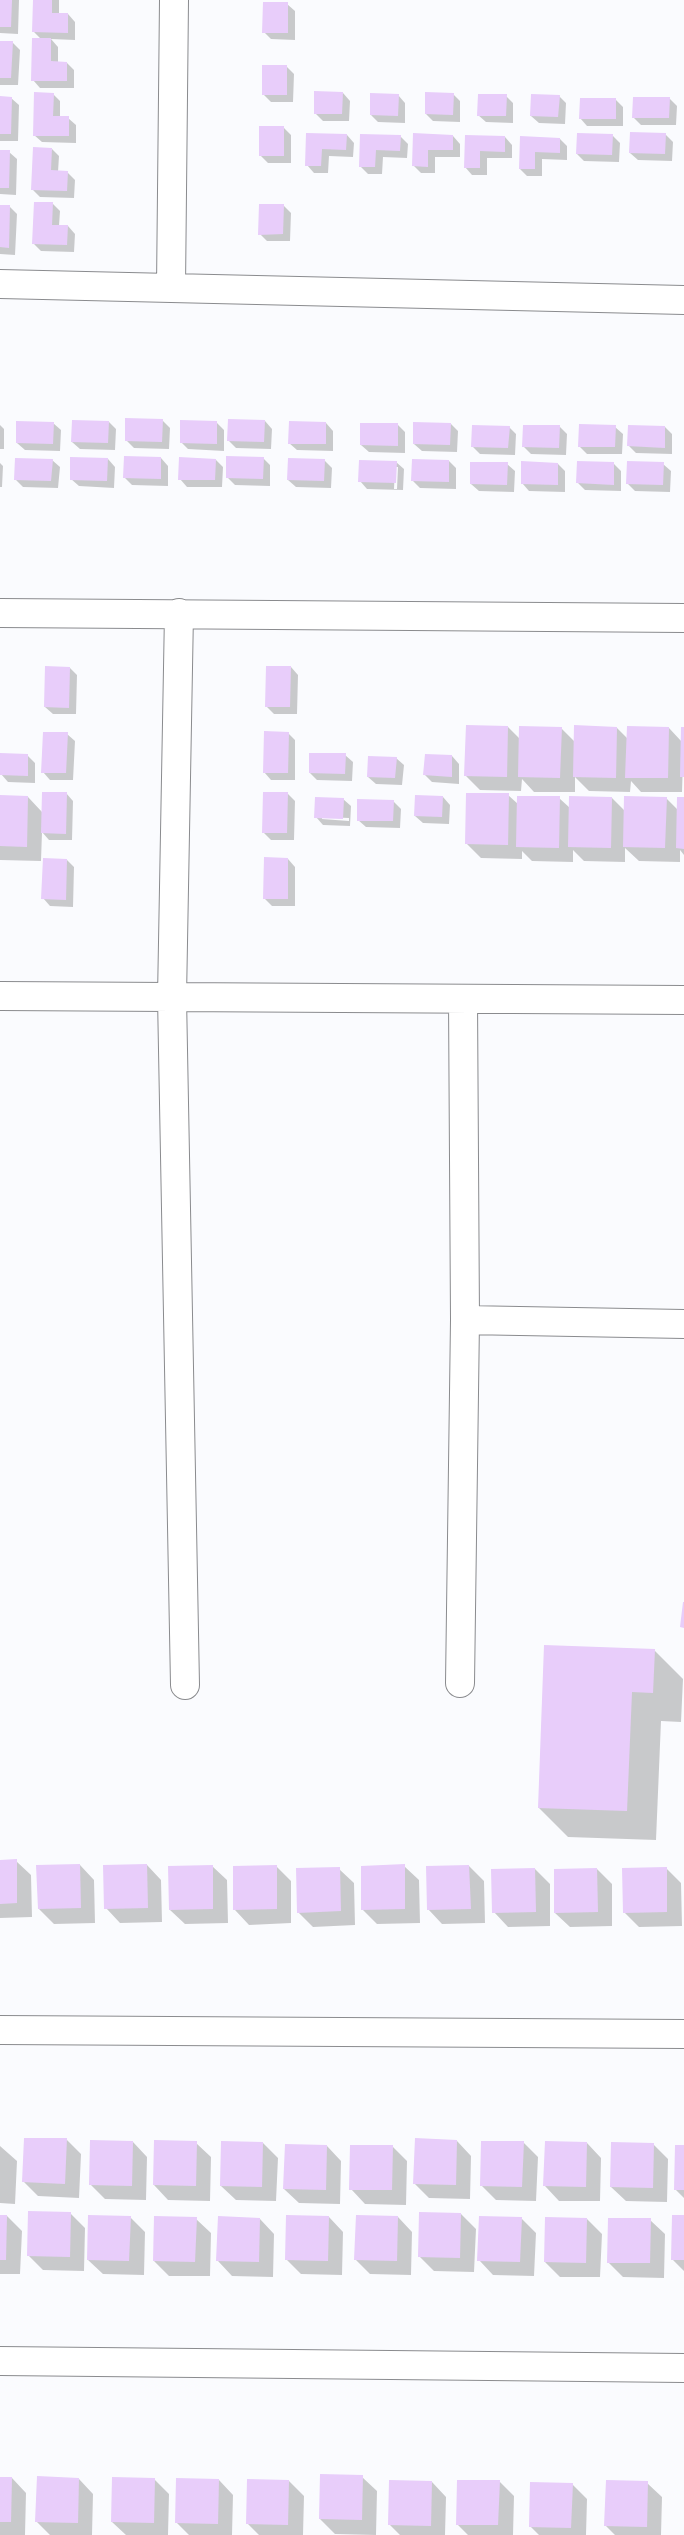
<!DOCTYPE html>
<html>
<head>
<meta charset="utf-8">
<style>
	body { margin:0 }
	canvas { display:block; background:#fafbfe }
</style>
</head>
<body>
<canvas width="684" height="2535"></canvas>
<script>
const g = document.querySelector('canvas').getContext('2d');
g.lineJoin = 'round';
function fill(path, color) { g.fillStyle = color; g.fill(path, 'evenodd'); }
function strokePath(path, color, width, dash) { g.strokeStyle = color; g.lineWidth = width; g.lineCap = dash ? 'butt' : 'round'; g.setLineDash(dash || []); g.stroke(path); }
fill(new Path2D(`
	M0,0H19L18,34L0,33Z
	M34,0H59V14H68L75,22V40L51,39L58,47V63H67L74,70V88H40L33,80L41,39L34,32Z
	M287,4L295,11V40L271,39L264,32Z
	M0,42H12L20,50L18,85H0Z
	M286,66L294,74L293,102H271L263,94Z
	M343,93L350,101L349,121H323L315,113Z
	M53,94L60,101V117L68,118L76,125V143L42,142L34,135Z
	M453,94L460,101V122L433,121L426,114Z
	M398,95L405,103V123L378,122L371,115Z
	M506,96L513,103V123L486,122L478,115Z
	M559,96L566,103L565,124L539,123L531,116Z
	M0,98H11L19,105L18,141H0Z
	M669,98L677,106L676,125H641L633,117Z
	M616,100L623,107V126H587L580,118Z
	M284,128L291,135V163H268L261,156Z
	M308,134L347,135L354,143L353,157L329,156L328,173H314L307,165Z
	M665,134L673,142L672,161L638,160L630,153Z
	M362,135L400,136L408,144L407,158L383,157L382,174H368L360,166Z
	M414,135L453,136L460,144V157H435V173H421L413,165Z
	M466,136L505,137L512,145V158H487V175H472L465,167Z
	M613,136L620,143L619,162L584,161L577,154Z
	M521,138L560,139L567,146V160L542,159V176H527L520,169Z
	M52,149L59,156L58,172H67L75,180L74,198L40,197L33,190Z
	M0,152H9L17,159L16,195L0,194Z
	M52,203L60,211L59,226H68L75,234L74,252L41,251L34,244Z
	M283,205L291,213L290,241H267L260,234Z
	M0,206H9L17,214L15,255L0,254Z
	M162,420L170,428L169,449L134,448L126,440Z
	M265,421L272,429L271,449L236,448L228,440Z
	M109,422L116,429L115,450L80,449L72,442Z
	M53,423L61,430L60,451L25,450L17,443Z
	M217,423L224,430V451L188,449L181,442Z
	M326,423L333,431V451L297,450L289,443Z
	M451,424L458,431L457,452L422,451L414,444Z
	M0,425L4,429V449H0Z
	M398,425L405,432V453L369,452L361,445Z
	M559,426L567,434L566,455L531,454L523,446Z
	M509,427L516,434L515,455L480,454L472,446Z
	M615,427L623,434L622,454H587L579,446Z
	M665,427L672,434V454L636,453L629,446Z
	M161,458L168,466V486L132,485L124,477Z
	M263,458L270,465V486L235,485L227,477Z
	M108,459L115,467L114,488L79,486L71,479Z
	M52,460L60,467L58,488L23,487L15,479Z
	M216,460L223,467L222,487H187L180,479Z
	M324,460L332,468L331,488L296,487L288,480Z
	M449,461L456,468V489L420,488L413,481Z
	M396,462L404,469L403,490L367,489L360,481ZM395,467H398L397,489H394Z
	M0,463L3,466L2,487H0Z
	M507,464L515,471L514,492L479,491L471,484Z
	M558,464L565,471V492L529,491L522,483Z
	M614,464L621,471V491L585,490L578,483Z
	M663,464L671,471L670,492L635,491L627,483Z
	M291,667L298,675L297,714H274L266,706Z
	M70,668L77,675L76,714H53L45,707Z
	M508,727L520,739L561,728L575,742L617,728L628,739L669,728L682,742L684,728L682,792H641L631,781L630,792L589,791L575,777V792H534L522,779L521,791L480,790L466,776Z
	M288,733L295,740V780H271L264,772Z
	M67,734L75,741L73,780H50L43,772Z
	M345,755L353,762L352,781L317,780L310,773Z
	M28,756L35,763V783L8,782L1,774Z
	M452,756L459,764V784L432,782L425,775Z
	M396,758L404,765L402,785L376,784L368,777Z
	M66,793L73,801L72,840H49L42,832L41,861L0,860V796L28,797L42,812Z
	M287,793L295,801L294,840H271L263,832Z
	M508,795L518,804L559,798L570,808L612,798L625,811L666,798L678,810L684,799V855L680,850V862L639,861L625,848V862L584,861L573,850V862L532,861L522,851V859L481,858L466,843Z
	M443,797L450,805L449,824L423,823L415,816Z
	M343,799L351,806L350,826L323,825L316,817ZM322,817L349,818V821L322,819Z
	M393,801L401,809L400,828L366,827L358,820Z
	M288,859L295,867V906H272L264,898Z
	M67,860L74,867L73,907L50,906L43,898Z
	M654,1650L683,1679L681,1722L661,1721L656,1840L568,1837L539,1808Z
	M0,1861H16L31,1875L32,1917L0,1918Z
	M80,1865L94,1880L95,1923L54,1924L39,1909Z
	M147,1865L161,1880L162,1922L120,1923L106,1908Z
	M212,1866L227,1880L228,1923L185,1924L170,1910Z
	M276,1866L291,1881V1923L249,1925L235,1910Z
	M404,1866L419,1880L420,1923L377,1924L362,1909Z
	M469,1866L484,1881L485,1923L442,1924L428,1909Z
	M666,1868L681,1883L682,1926L639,1927L624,1912Z
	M339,1869L354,1883L355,1925L313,1927L298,1912Z
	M535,1869L550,1884V1926L508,1927L494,1912Z
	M597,1869L612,1884V1926L570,1927L555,1913Z
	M66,2139L81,2154L79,2198L38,2196L24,2182Z
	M457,2141L471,2156L470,2199L429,2198L414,2183Z
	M133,2142L147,2157L146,2200L105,2199L90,2184Z
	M523,2142L538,2157L536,2201L496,2200L481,2185Z
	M196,2143L211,2157L210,2201L168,2200L154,2185Z
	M263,2143L278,2158L276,2201L236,2200L221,2186Z
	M587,2143L601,2158L600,2201H559L545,2186Z
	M653,2144L668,2159L667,2202L626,2201L611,2187Z
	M0,2146L17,2161L15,2204L0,2203Z
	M327,2146L341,2161L340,2204L299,2203L284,2189Z
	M684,2146V2198L675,2189Z
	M393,2147L407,2161L406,2205L365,2204L351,2189Z
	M70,2213L85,2228L84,2271L43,2270L28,2255Z
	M461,2214L476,2229L474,2272L434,2271L419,2256Z
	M0,2216H7L22,2231L20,2274H0Z
	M130,2217L145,2232L144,2275L103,2274L88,2260Z
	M329,2217L343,2232L342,2275L301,2274L286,2259Z
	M398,2217L412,2232L411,2275L370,2274L355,2259Z
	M684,2217V2271L673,2260Z
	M521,2218L536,2233L534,2276L493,2275L479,2260Z
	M196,2219L211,2233L210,2276H169L154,2261Z
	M260,2219L274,2234L273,2277L232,2276L218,2261Z
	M587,2219L602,2234L600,2277H560L545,2262Z
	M650,2220L665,2234L664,2278L623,2277L608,2262Z
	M362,2477L377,2491L376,2535L335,2534L320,2519Z
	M0,2478H12L26,2493L25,2535H0Z
	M79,2479L93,2494L92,2535H50L36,2521Z
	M154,2479L169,2494L168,2535H126L112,2522Z
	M219,2480L233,2495L232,2535H189L176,2522Z
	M289,2481L304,2496L303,2535H259L247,2523Z
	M499,2481L514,2496L513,2535H468L457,2524Z
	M432,2482L446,2497L445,2535H400L389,2524Z
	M647,2483L662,2497L661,2535H615L605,2525Z
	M572,2484L587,2499L586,2535H539L530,2526Z`), '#0003');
fill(new Path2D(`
	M0,0H12L11,27H0Z
	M33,0H52V13H68V33L32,32Z
	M263,2H288V33H262Z
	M32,38H51V61L67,62V81H31Z
	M0,41H13L11,78H0Z
	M262,65H287V95H262Z
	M314,91L343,92L342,114H314Z
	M34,92L54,93L53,116H69V136H33Z
	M425,92L454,93L453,115L425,114Z
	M370,93L399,94L398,116L370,115Z
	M478,94H507L506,116H477Z
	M531,94L560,95L558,117L530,116Z
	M0,96L12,97L11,134H0Z
	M633,97H670L669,118H632Z
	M580,98H616V119H579Z
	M259,126H284V156H259Z
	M630,132L666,133L665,154L629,153Z
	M306,133L347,134L346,150L322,149L321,166H305Z
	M413,133L453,135V150H428V167L412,166Z
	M577,133L613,134L612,155L576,154Z
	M360,134L401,135L400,151L376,150L375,167H359Z
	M465,135L505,136V152L480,151V168H464Z
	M520,136L560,138V153L535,152V169H519Z
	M33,147L52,148L51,170L68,171L67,191L31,190Z
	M0,150H10L9,188H0Z
	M34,202H53L52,225H68L67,245L32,244Z
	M259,204H284L283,234L258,235Z
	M0,205H10L9,248L0,247Z
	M125,418L163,419L162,442L125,441Z
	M228,419L265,420L264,442L227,441Z
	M72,420L109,421L108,443L71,442Z
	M180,420L217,421V444L180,443Z
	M16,421L54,422L53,444L16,443Z
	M289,421L326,422V444H288Z
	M413,422L451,423L450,445L413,444Z
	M360,423H398V446L360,445Z
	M579,424L616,425L615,447H578Z
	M472,425L510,426L508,448L471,447Z
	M523,425H560L559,448L522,447Z
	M628,425L665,426V448L627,446Z
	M124,456L161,457V479L123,478Z
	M226,456L264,457L263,479L226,478Z
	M70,457L108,458L107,481L70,480Z
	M179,457L216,459L215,480H178Z
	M15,458L53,459L51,481L14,480Z
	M288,458L325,459L324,481L287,480Z
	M412,459L449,460V482L411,481Z
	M359,460L397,461L396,483L358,482Z
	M521,461L558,463V485L521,484Z
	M577,461L614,462V485L576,483Z
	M627,461L664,462L663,485L626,484Z
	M470,462H508L507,485L470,484Z
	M45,666L70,667L69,708L44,707Z
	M266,666H291L290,707H265Z
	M466,725L508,726L507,777L464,776Z
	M574,725L617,727L616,778L573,777Z
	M519,726L562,727L560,778L518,777Z
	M627,726L669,727L668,778H625Z
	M681,727H684V777H680Z
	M264,731L289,732L288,773H263Z
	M43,732H68L66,773H41Z
	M0,753L28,754V776L0,775Z
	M309,753H346L345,774L309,773Z
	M425,754L452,755V777L423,775Z
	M368,756L397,757L395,778L367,777Z
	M42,792H67L66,834L41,833Z
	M263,792H288L287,833H262Z
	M466,793H509L508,845L465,844Z
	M0,795L28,796L27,847L0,846Z
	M415,795L443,796L442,817L414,816Z
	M517,796H560L559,848L516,847Z
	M569,796L612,797L611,848L568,847Z
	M624,796L667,797L665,848L623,847Z
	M315,797L344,798L343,819L314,818Z
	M677,797H684V849L676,848Z
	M357,799L394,800L393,821H357Z
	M264,857L288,858V899H263Z
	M43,858L67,859L66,900L41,899Z
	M683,1602H684V1628L680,1627Z
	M544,1645L655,1649L653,1693L632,1692L627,1811L538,1808Z
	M17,1859V1903L0,1904V1860Z
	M80,1864L81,1908L38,1909L36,1865Z
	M147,1864L148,1908L104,1909L103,1865Z
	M405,1864V1909L361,1910V1866Z
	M213,1865V1909L169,1910L168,1866Z
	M277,1865V1909L233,1910V1866Z
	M469,1865L471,1909L427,1910L426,1866Z
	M340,1867L341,1911L297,1913L296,1868Z
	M667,1867V1912L623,1913L622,1868Z
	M535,1868L536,1912L492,1913L491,1869Z
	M597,1868L598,1912L554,1913V1869Z
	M24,2138H67L65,2184L22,2182Z
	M415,2138L457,2140L456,2185L413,2184Z
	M90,2140L133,2141L132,2186L89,2185Z
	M154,2140L197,2141L196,2186L153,2185Z
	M221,2141L263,2142L262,2187L220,2186Z
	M481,2141H524L522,2187L480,2186Z
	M545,2141L587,2142L586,2187L543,2186Z
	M611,2142L654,2143L653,2188L610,2187Z
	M285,2144L327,2145L326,2190L283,2189Z
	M350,2145H393L392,2190H349Z
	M675,2145H684V2190H674Z
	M28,2211L71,2212L70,2257L27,2256Z
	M419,2212L461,2213L460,2258L418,2257Z
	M0,2215H7L6,2260H0Z
	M88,2215L131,2216L129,2261L87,2260Z
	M286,2215L329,2216L328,2261L285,2260Z
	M356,2215L398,2216L397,2261L354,2260Z
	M672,2215H684V2260H671Z
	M154,2216L197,2217L195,2262L153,2261Z
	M218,2216L260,2218L259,2262L216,2261Z
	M479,2216L522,2217L520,2262L477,2261Z
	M545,2217L587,2218L586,2263L544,2262Z
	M608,2218H651L650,2263H607Z
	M320,2474L363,2475L362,2520L319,2519Z
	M37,2476L79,2478L78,2523L35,2522Z
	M0,2477H12L11,2522H0Z
	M112,2477L155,2478L154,2523L111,2522Z
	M176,2478L219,2479L218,2524L175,2523Z
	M247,2479L289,2480L288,2525L246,2524Z
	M389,2480L432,2481L431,2526L388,2525Z
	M457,2480H500L498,2525H456Z
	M606,2480L648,2481L647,2527L604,2526Z
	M530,2482L573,2483L571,2528L529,2527Z`), '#e8cdfa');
const minor = new Path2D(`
	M0,284L684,300
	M171,287L174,0
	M0,613L684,618
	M179,613L172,997L185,1685
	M0,996L684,1000
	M465,1320L684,1324
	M460,1683L465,1320L463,999
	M0,2030L684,2034
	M0,2361L684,2368`);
strokePath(minor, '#8a8b8e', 30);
strokePath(minor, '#fff', 28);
</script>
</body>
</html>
